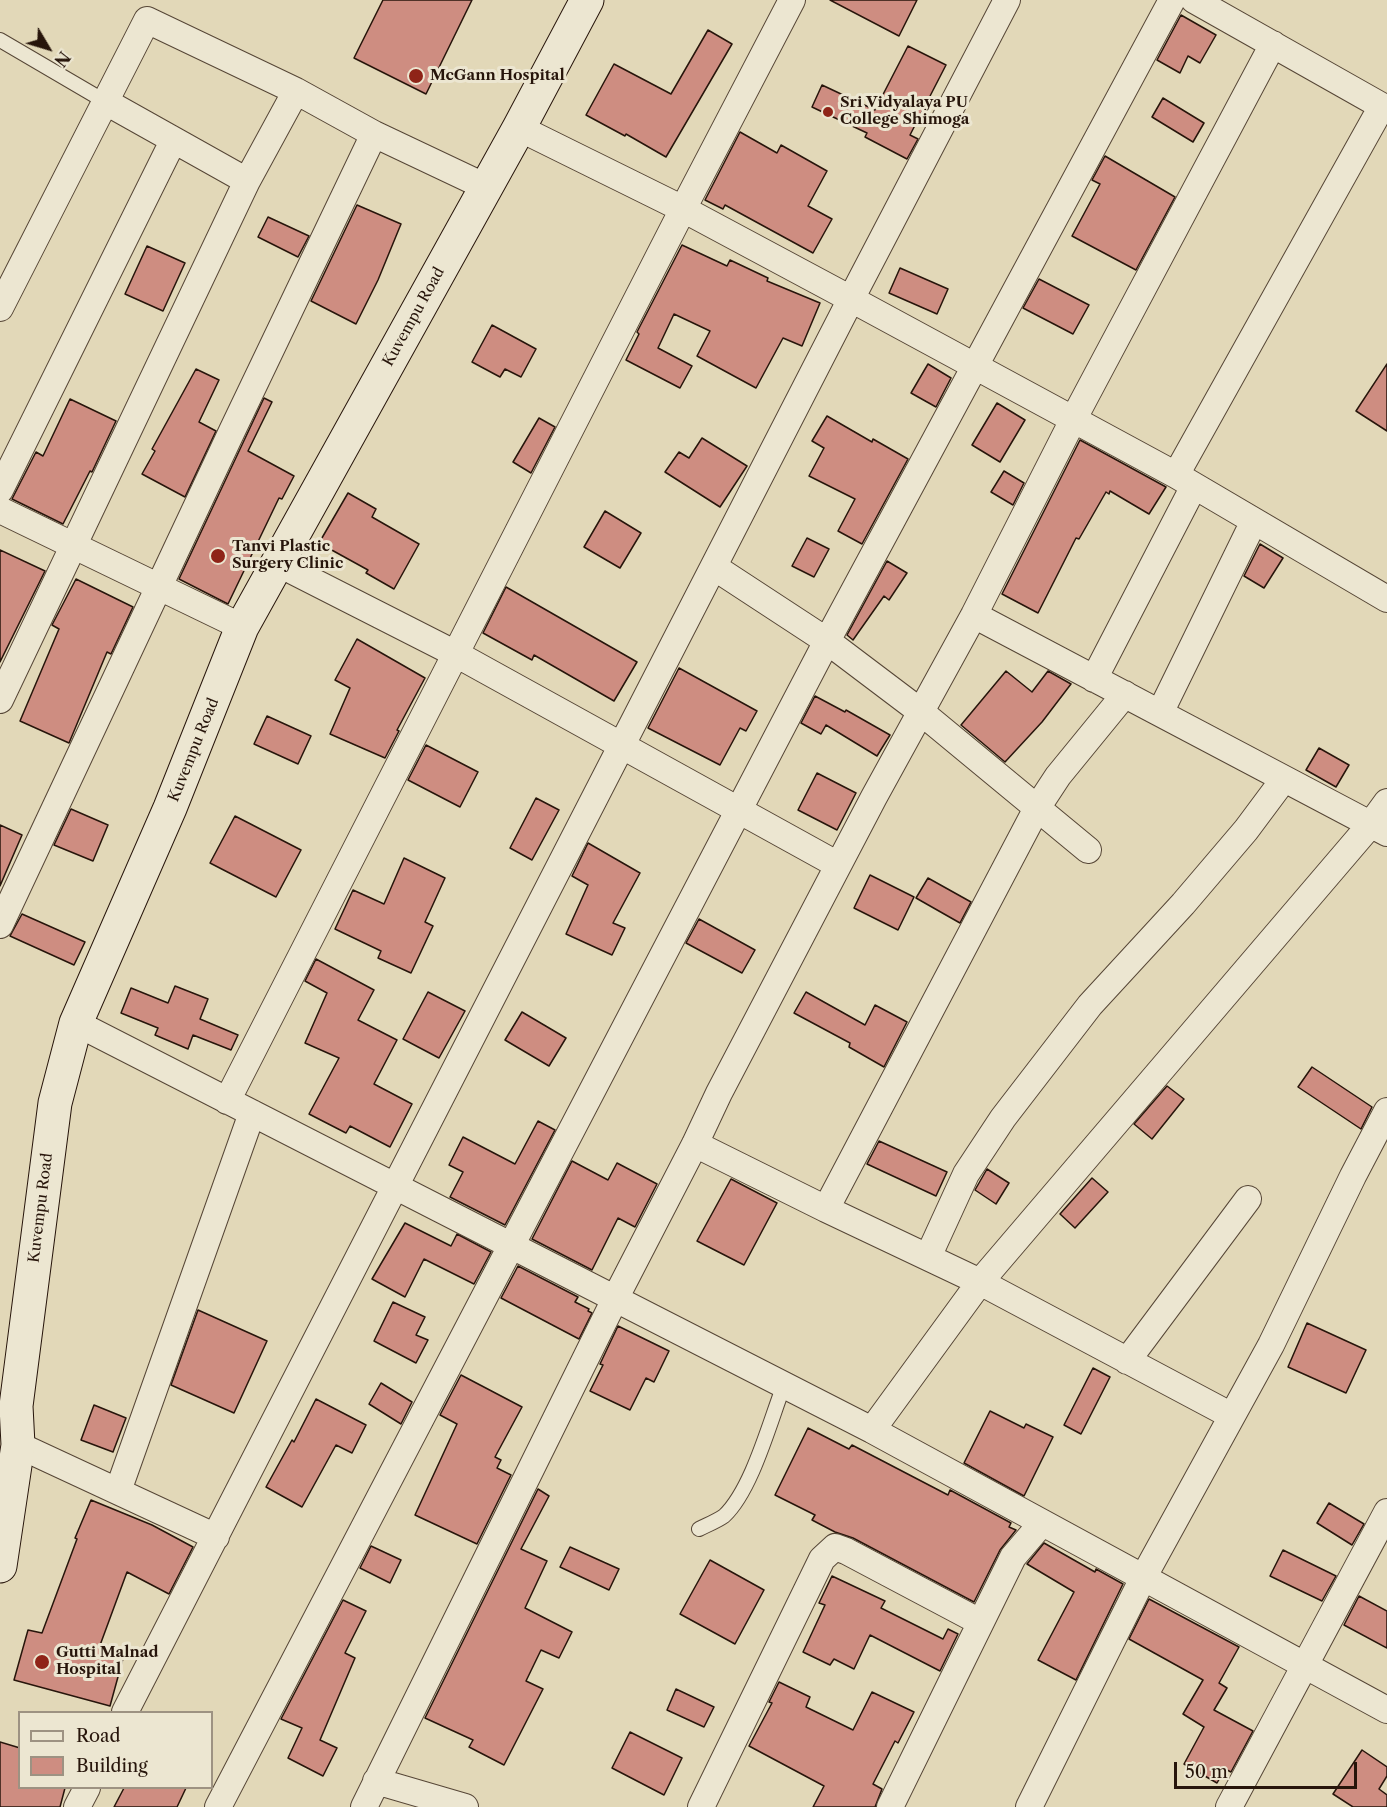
<!DOCTYPE html>
<html>
<head>
<meta charset="utf-8">
<style>
	body { margin:0 }
	#map { position:relative; width:1387px; height:1807px; overflow:hidden; background:#e2d8b8; font-family:"Libre Caslon Text",serif }
	canvas { display:block }
	.legend { position:absolute; left:18px; top:1711px; width:195px; height:78px; box-sizing:border-box; background:#ece6d1; border:2px solid #9d9282; margin:0; padding:8px 10px; list-style:none; font-size:18px; color:#27150b }
	.legend li { display:flex; align-items:center; gap:12px; height:30px }
	.legend b { width:30px; border:2px solid #9d9282 }
	.north { position:absolute; left:18px; top:18px; width:60px; height:60px; -webkit-text-stroke:4px #ece6d1; paint-order:stroke; rotate:128deg; font-size:16px; font-weight:700; line-height:24px; text-align:center; color:#27150b }
	.north::after { content:''; display:block; margin:auto; width:21px; height:27px; background:#27150b; clip-path:polygon(50% 0,100% 100%,50% 72%,0 100%) }
	.scale { position:absolute; left:1174px; top:1762px; width:183px; height:27px; box-sizing:border-box; border:3px solid #27150b; border-top:0; padding-left:8px; font-size:18px; line-height:21px; white-space:nowrap; color:#27150b; -webkit-text-stroke:4px #ece6d1; paint-order:stroke }
</style>
</head>
<body>
<div id="map">
<canvas width="1387" height="1807"></canvas>
<ul class="legend">
<li><b style="height:8px;background:#ece6d1"></b>Road</li>
<li><b style="height:16px;background:#ce8d81"></b>Building</li>
</ul>
<div class="north">N</div>
<div class="scale">50 m</div>
</div>
<script>
const g = document.querySelector('canvas').getContext('2d');
g.lineJoin = 'round';
function fill(path, color) { g.fillStyle = color; g.fill(path, 'evenodd'); }
function strokePath(path, color, width, dash) { g.strokeStyle = color; g.lineWidth = width; g.lineCap = dash ? 'butt' : 'round'; g.setLineDash(dash || []); g.stroke(path); }
function label(font, color, halo, rows, align = 'center') {
  g.font = font + ' "Libre Caslon Text",serif'; g.lineWidth = 6; g.setLineDash([]); g.textBaseline = 'middle'; g.strokeStyle = halo; g.fillStyle = color; for (const [text, x, y, turn = 0] of rows) {
    g.save(); g.translate(x, y); g.rotate((+turn || 0) * Math.PI / 180); g.textAlign = isNaN(turn) ? turn : align; if (halo) g.strokeText(text, 0, 0); g.fillText(text, 0, 0); g.restore();
  }
}
const building = new Path2D(`
	M383,0H472L426,94L354,58Z
	M830,0H917L899,36Z
	M1181,15L1216,35L1200,63L1188,56L1180,73L1157,60Z
	M708,30L732,44L666,157L626,134L625,136L586,115L614,64L671,94Z
	M908,46L946,65L910,135L918,139L907,159L865,137L867,133L812,107L822,85L875,110Z
	M1163,98L1204,123L1193,142L1152,117Z
	M740,132L777,153L781,145L827,171L808,206L832,219L813,253L725,205L723,209L705,200Z
	M1105,156L1175,197L1136,270L1072,236L1100,184L1092,180Z
	M357,205L401,224L378,280L356,324L311,301Z
	M268,217L309,236L298,257L258,237Z
	M682,245L727,266L730,260L768,278L767,281L820,303L802,346L783,338L756,388L697,356L710,331L674,314L658,348L692,366L680,388L626,360L639,334L637,332Z
	M147,246L185,263L163,311L125,294Z
	M900,268L948,289L937,314L889,293Z
	M1039,279L1089,305L1073,334L1023,308Z
	M492,325L536,349L521,377L505,369L500,377L472,362Z
	M928,364L951,378L936,407L911,393Z
	M1387,364V431L1356,411Z
	M196,369L219,380L199,422L216,431L185,497L142,474L155,451L152,449Z
	M264,398L272,402L248,451L294,476L282,499L279,498L228,604L179,579Z
	M70,399L116,421L92,472L90,471L63,524L12,499L36,452L43,456Z
	M997,403L1025,420L1000,462L972,445Z
	M827,416L872,442L873,439L908,459L862,544L838,531L855,499L809,476L824,448L812,441Z
	M539,418L555,427L531,473L513,462Z
	M702,438L747,466L720,507L665,472L679,452L689,458Z
	M1080,440L1166,487L1149,514L1110,491L1109,494L1106,492L1079,539L1076,538L1038,613L1002,594Z
	M1004,471L1024,483L1013,505L991,492Z
	M348,493L376,509L372,517L419,544L394,589L366,573L368,570L319,543Z
	M605,511L641,533L620,568L584,547Z
	M807,538L829,549L814,577L792,566Z
	M1260,544L1283,558L1264,588L1244,576Z
	M0,550L45,571L0,662Z
	M887,561L907,573L889,600L884,596L853,640L847,635Z
	M76,579L133,607L111,654L107,652L69,743L20,721L59,629L52,625Z
	M506,587L637,662L614,701L534,655L532,660L483,633Z
	M357,639L425,678L397,730L399,731L385,758L330,734L350,688L335,680Z
	M679,668L757,711L746,731L740,728L720,765L648,728Z
	M1006,671L1032,692L1048,671L1071,684L1042,722L1005,762L961,725Z
	M815,696L845,712L846,710L890,735L877,756L826,725L821,734L801,723Z
	M267,716L311,736L298,764L254,744Z
	M426,745L478,772L460,807L408,780Z
	M1319,748L1349,765L1336,787L1306,770Z
	M817,773L856,793L837,830L798,810Z
	M536,798L559,810L532,860L510,848Z
	M71,809L108,825L93,861L54,845Z
	M235,816L301,850L276,897L210,863Z
	M0,825L22,835L0,886Z
	M588,843L640,873L613,923L625,928L612,955L566,934L588,885L572,876Z
	M404,858L445,878L425,922L433,926L411,973L378,958L381,951L335,929L353,890L384,904Z
	M870,875L914,897L898,930L854,908Z
	M928,878L971,902L960,923L916,898Z
	M22,914L85,942L74,965L10,936Z
	M699,919L755,950L742,973L686,943Z
	M316,959L374,990L358,1020L397,1040L374,1084L412,1104L390,1147L350,1126L346,1133L309,1114L339,1058L305,1043L327,993L305,981Z
	M175,986L208,999L200,1019L238,1035L231,1050L193,1035L188,1049L155,1035L158,1028L121,1013L131,988L168,1003Z
	M428,992L465,1011L439,1058L403,1039Z
	M806,992L865,1025L875,1005L907,1022L884,1067L849,1047L850,1043L794,1013Z
	M522,1012L566,1038L549,1066L505,1040Z
	M1312,1067L1372,1107L1361,1129L1298,1087Z
	M1167,1086L1184,1099L1152,1139L1134,1124Z
	M538,1121L555,1130L505,1225L450,1197L463,1172L449,1165L463,1137L515,1164Z
	M879,1141L947,1172L936,1196L867,1164Z
	M572,1161L608,1180L617,1163L657,1184L635,1227L618,1218L592,1270L532,1239Z
	M987,1169L1009,1183L996,1204L975,1190Z
	M1092,1178L1108,1192L1075,1228L1060,1214Z
	M731,1179L777,1203L744,1265L697,1241Z
	M405,1223L451,1246L457,1234L491,1252L474,1284L424,1259L405,1297L372,1279Z
	M518,1266L578,1297L575,1302L589,1309L588,1311L592,1313L579,1339L501,1298Z
	M393,1302L425,1317L416,1335L428,1340L416,1363L374,1341Z
	M198,1310L267,1341L234,1413L171,1385Z
	M1307,1323L1366,1350L1346,1393L1288,1367Z
	M618,1326L669,1351L654,1382L646,1378L630,1410L590,1391L603,1365L600,1364Z
	M1093,1368L1110,1377L1081,1434L1064,1425Z
	M461,1375L522,1407L495,1457L501,1460L497,1468L511,1475L477,1544L415,1515L457,1424L440,1415Z
	M381,1383L412,1402L401,1424L369,1404Z
	M316,1399L366,1425L352,1453L336,1445L302,1507L266,1487L292,1440L294,1442Z
	M94,1405L126,1418L113,1452L81,1440Z
	M990,1411L1024,1428L1026,1424L1053,1437L1024,1496L964,1463Z
	M808,1428L849,1449L852,1445L948,1495L950,1490L1011,1523L1009,1527L1016,1530L1000,1550L974,1602L853,1538L835,1532L812,1520L815,1515L775,1495Z
	M538,1489L549,1496L521,1549L547,1561L525,1608L572,1632L559,1658L541,1650L526,1681L543,1689L504,1765L469,1747L473,1740L425,1718Z
	M91,1500L152,1525L193,1547L169,1594L127,1572L99,1648L124,1655L110,1706L14,1680L28,1630L42,1633L77,1539L75,1538Z
	M1329,1503L1364,1524L1352,1545L1317,1523Z
	M1044,1543L1095,1572L1096,1569L1123,1584L1076,1680L1038,1660L1074,1592L1027,1564Z
	M371,1546L401,1560L390,1583L360,1568Z
	M570,1547L619,1569L609,1590L560,1567Z
	M1283,1550L1336,1576L1322,1601L1270,1576Z
	M710,1560L764,1590L735,1644L680,1614Z
	M832,1576L885,1601L881,1608L943,1639L948,1629L958,1634L940,1671L870,1635L854,1669L834,1659L830,1665L803,1652L825,1605L819,1603Z
	M1359,1596L1387,1611V1648L1344,1625Z
	M1149,1599L1239,1647L1219,1683L1227,1688L1214,1710L1253,1731L1231,1772L1225,1769L1217,1783L1184,1764L1204,1727L1183,1714L1203,1680L1129,1639Z
	M343,1600L366,1611L345,1653L355,1658L320,1740L337,1748L323,1776L288,1758L302,1728L281,1719Z
	M779,1682L810,1697L806,1707L853,1730L872,1692L914,1712L898,1743L895,1741L873,1784L882,1789L875,1807H813L824,1786L749,1746L772,1703L769,1702Z
	M676,1689L714,1707L704,1727L667,1710Z
	M630,1732L682,1758L664,1795L612,1768Z
	M0,1742L20,1748V1788H65L60,1807H0Z
	M1362,1750L1387,1767V1776L1379,1789L1387,1795V1807H1353L1333,1794Z
	M124,1788H186L177,1807H114Z`);
fill(building, '#ce8d81');
strokePath(building, '#27150b', 1.5);
const lane = new Path2D(`
	M0,40L106,102
	M699,1529C707,1525 717,1521 724,1516C752,1490 770,1421 784,1385`);
const street = new Path2D(`
	M1194,0L1387,109
	M106,102L247,181
	M519,128L683,209L851,299L1176,475L1387,599
	M0,308L147,20L296,91L374,134L486,187
	M1176,475L1382,106
	M0,490L173,141
	M0,510L242,627
	M277,563L456,654L838,865
	M714,567L827,641L921,712L1088,850
	M974,615L1387,833
	M1094,679L1194,486
	M0,700L247,181L296,91
	M1160,713L1254,521
	M0,925L232,431L374,134
	M76,1023L872,1430L1387,1710
	M227,1101L683,209L792,0
	M695,1144L826,1209L1037,808L1058,776L1125,694
	M826,1209L980,1282L1232,1416
	M928,1257L966,1174L1003,1118L1090,1005L1183,904L1246,830L1284,779
	M1127,1361L1248,1199
	M872,1430L980,1282L1371,824L1387,802
	M18,1445L216,1537
	M118,1491L252,1113
	M125,1712L851,299L1007,0
	M376,1781L465,1807
	M77,1807L87,1788
	M218,1807L827,641L1172,0
	M364,1807L615,1299L695,1144L719,1093L874,797L974,615L1073,420L1273,44
	M701,1807L822,1559L835,1547L846,1551L980,1622
	M890,1807L1013,1557L1042,1523
	M1029,1807L1143,1578L1271,1345L1353,1176L1387,1111
	M1229,1807L1387,1512`);
const secondary = new Path2D(`
	M0,1566L18,1445L16,1406L55,1103L76,1023L170,808L242,627L519,128L587,0`);
strokePath(lane, '#564636', 16);
strokePath(street, '#564636', 28);
strokePath(secondary, '#27150b', 35);
strokePath(lane, '#ece6d1', 14);
strokePath(street, '#ece6d1', 26);
strokePath(secondary, '#ece6d1', 33);
for (const [x, y, r, color] of [
	[416,76,8,"#8f2418"],
	[828,112,6,"#8f2418"],
	[218,556,8,"#8f2418"],
	[42,1662,8,"#8f2418"]
]) { const dot = new Path2D(); dot.arc(x, y, r, 0, 2 * Math.PI); g.fillStyle = color; g.fill(dot); strokePath(dot, '#ece6d1', 2); }
label('bold 15px', '#27150b', '#ece6d1', [
	["McGann Hospital",430,76],
	["Sri Vidyalaya PU",840,103],
	["College Shimoga",840,120],
	["Tanvi Plastic",232,547],
	["Surgery Clinic",232,564],
	["Gutti Malnad",56,1653],
	["Hospital",56,1670]
], 'left');
label('15px', '#27150b', '#ece6d1', [
	["Kuvempu Road",414,317,-61],
	["Kuvempu Road",194,750,-68],
	["Kuvempu Road",41,1208,-83]
]);
</script>
</body>
</html>
